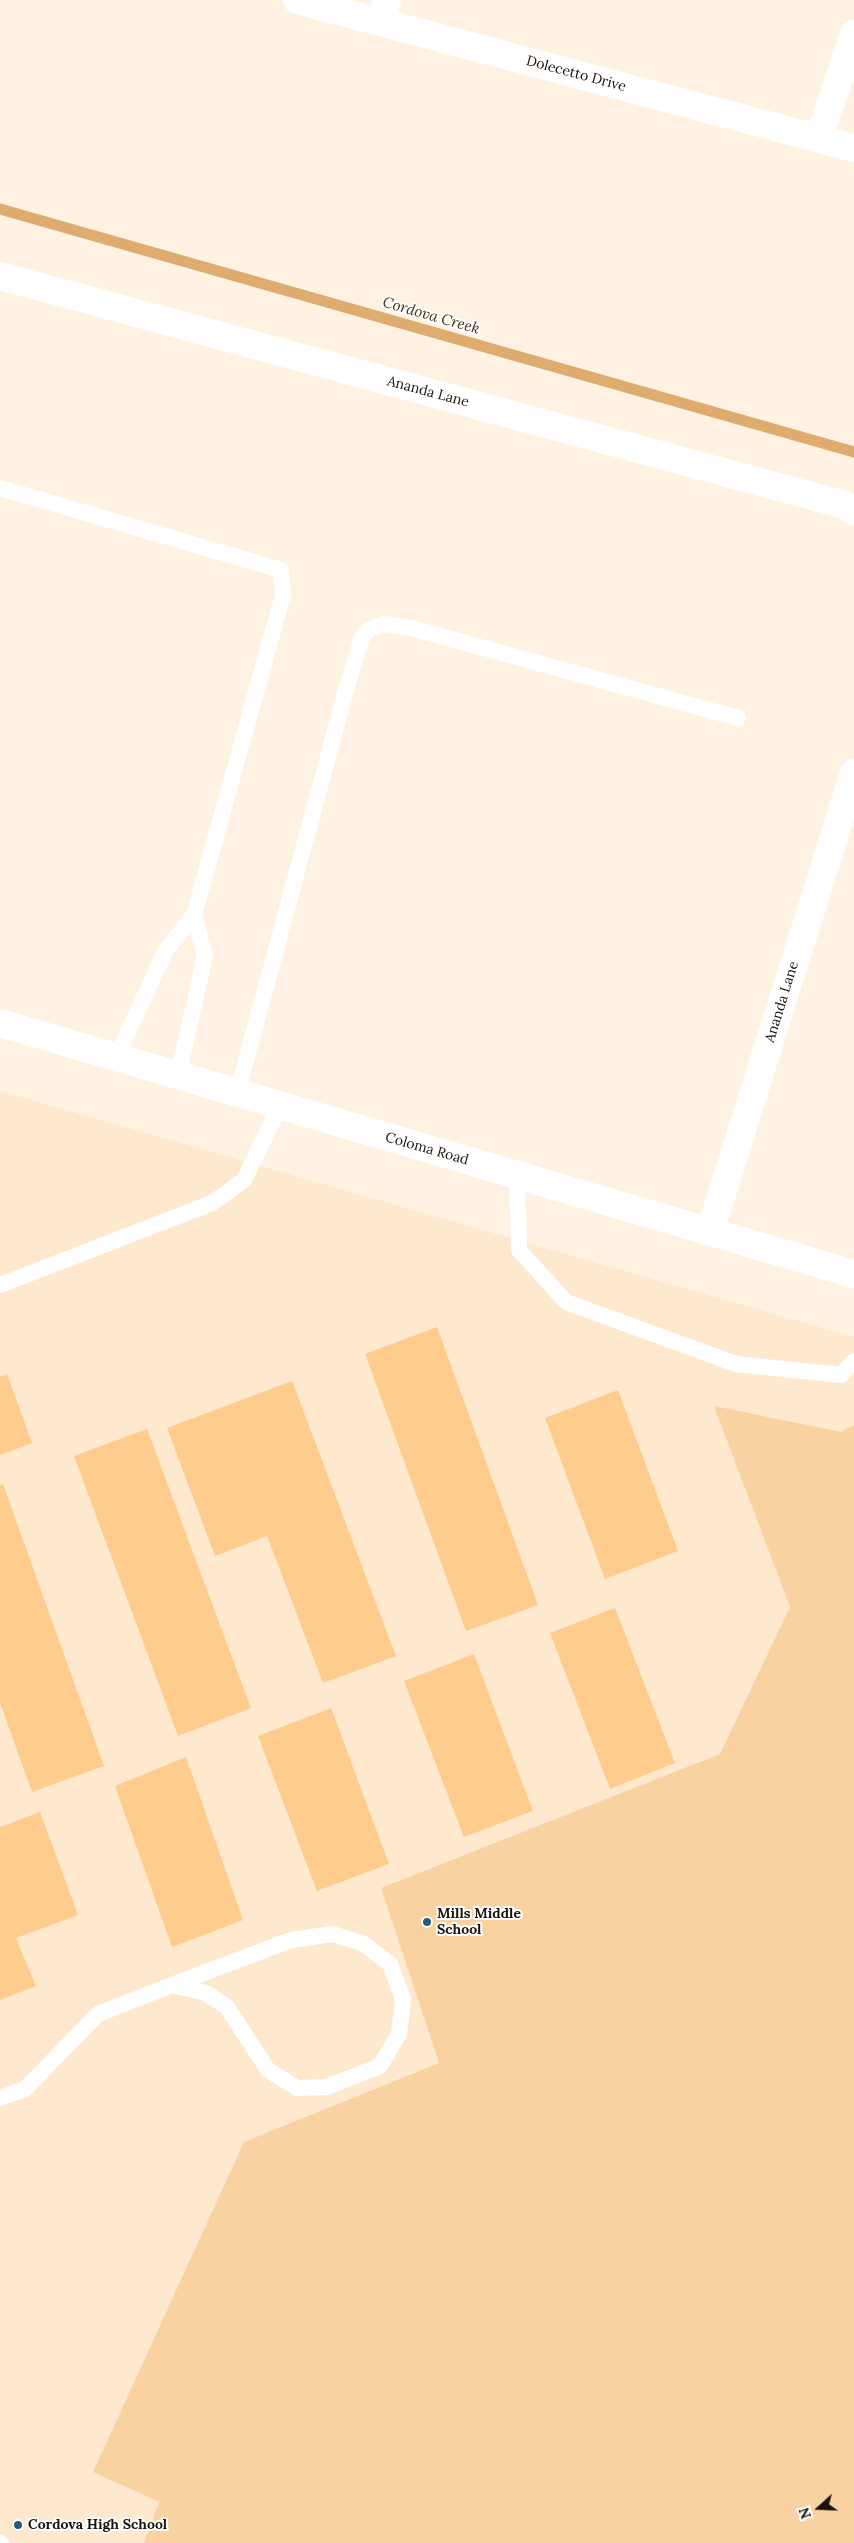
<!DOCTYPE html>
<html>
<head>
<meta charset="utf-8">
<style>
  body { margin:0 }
  #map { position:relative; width:854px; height:2543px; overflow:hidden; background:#fff2e2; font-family:Lora,serif }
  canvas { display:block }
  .north { position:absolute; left:794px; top:2483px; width:50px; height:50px; -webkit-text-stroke:4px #fff; paint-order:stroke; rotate:250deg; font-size:14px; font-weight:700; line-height:20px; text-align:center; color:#1b130a }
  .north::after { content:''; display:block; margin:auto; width:18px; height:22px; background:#1b130a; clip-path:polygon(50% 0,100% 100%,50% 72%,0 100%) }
</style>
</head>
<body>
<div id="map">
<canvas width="854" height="2543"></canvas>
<div class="north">N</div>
</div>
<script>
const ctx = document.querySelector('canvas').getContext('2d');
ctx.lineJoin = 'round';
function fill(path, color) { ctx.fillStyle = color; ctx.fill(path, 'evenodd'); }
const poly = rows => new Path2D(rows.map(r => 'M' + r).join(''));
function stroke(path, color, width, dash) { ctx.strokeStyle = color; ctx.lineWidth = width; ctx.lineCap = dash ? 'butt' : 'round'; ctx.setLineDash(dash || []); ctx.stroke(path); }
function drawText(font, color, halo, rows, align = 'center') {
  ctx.font = font + ' Lora,serif'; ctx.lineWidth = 4; ctx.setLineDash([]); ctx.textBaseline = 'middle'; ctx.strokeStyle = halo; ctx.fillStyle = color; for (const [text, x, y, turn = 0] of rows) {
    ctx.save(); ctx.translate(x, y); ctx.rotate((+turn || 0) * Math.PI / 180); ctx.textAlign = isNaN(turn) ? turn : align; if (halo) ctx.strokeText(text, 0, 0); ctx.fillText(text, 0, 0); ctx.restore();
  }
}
fill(poly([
  [0,1091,854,1337,854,2543,0,2543]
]), '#fee9cf');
fill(poly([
  [714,1406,841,1432,854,1425,854,2543,144,2543,159,2502,93,2472,244,2142,439,2063,381,1888,720,1754,790,1607]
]), '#f9d2a1');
stroke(poly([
  [0,209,854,452]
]), '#ddac6e', 11);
fill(poly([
  [437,1327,538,1605,466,1631,365,1354],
  [7,1374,32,1443,0,1455,0,1377],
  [292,1381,396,1656,323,1683,267,1536,215,1556,167,1428],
  [618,1390,678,1551,605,1579,545,1418],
  [147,1429,251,1708,178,1736,74,1456],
  [3,1484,104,1766,32,1792,0,1703,0,1485],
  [615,1608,675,1763,610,1789,550,1633],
  [474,1654,533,1811,464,1837,404,1681],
  [331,1708,389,1864,317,1891,258,1736],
  [186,1757,243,1920,172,1947,115,1786],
  [40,1812,78,1915,16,1938,36,1986,0,2000,0,1827]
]), '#fecc8c');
stroke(poly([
  [0,488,281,570,283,595,194,915,165,952,116,1058],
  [178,1076,205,956,194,915],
  [237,1094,346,690,362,637,369,629,383,624,411,628,738,718],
  [517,1175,519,1250,566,1302,736,1364,841,1375,854,1361],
  [0,1285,212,1203,244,1180,280,1106],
  [0,2098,25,2089,98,2014,172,1985,291,1940,333,1934,364,1944,390,1964,403,1999,399,2034,380,2066,327,2087,297,2088,268,2070,227,2007,206,1993,172,1985],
  [0,2543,1,2543]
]), '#fff', 16);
stroke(poly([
  [381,22,387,0],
  [819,138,854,34],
  [0,276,845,505,854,511],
  [710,1232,854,773]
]), '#fff', 28);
stroke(poly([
  [297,0,854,148]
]), '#fff', 28);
stroke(poly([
  [0,1023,854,1274]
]), '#fff', 28);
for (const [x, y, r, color] of [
  [427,1922,5,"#2c5b7a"],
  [18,2525,5,"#2c5b7a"]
]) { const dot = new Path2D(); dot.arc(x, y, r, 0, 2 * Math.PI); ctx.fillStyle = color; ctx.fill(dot); stroke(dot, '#fff', 2); }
drawText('14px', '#1b130a', '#fff', [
  ["Dolecetto Drive",576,74,15],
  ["Ananda Lane",428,392,15],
  ["Ananda Lane",782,1002,-73],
  ["Coloma Road",427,1149,16]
]);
drawText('bold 14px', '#1b130a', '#fff', [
  ["Mills Middle",437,1914],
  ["School",437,1930],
  ["Cordova High School",28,2525]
], 'left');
drawText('italic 15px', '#453115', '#fff', [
  ["Cordova Creek",431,316,16]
]);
</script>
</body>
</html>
